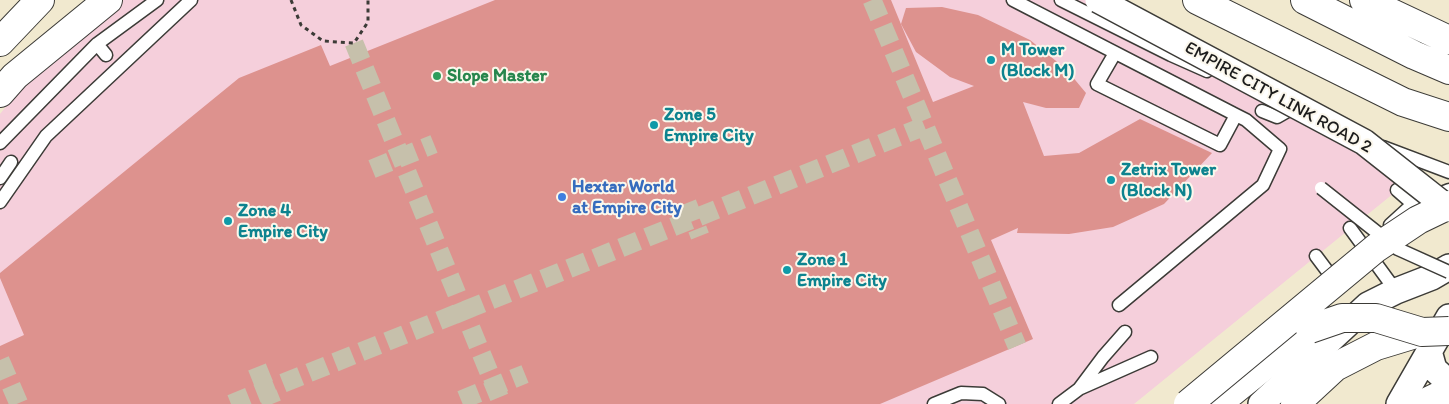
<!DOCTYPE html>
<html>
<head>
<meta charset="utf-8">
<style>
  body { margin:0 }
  canvas { display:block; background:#f1e9cf }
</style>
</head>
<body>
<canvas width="1449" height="404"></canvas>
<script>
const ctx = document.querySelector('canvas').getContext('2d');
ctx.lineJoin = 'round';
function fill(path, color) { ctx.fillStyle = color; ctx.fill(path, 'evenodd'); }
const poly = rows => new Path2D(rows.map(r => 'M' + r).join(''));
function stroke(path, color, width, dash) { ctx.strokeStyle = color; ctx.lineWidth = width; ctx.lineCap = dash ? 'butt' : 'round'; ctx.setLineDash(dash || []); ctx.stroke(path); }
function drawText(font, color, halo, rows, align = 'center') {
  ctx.font = font + ' Itim,sans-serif'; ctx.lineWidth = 4; ctx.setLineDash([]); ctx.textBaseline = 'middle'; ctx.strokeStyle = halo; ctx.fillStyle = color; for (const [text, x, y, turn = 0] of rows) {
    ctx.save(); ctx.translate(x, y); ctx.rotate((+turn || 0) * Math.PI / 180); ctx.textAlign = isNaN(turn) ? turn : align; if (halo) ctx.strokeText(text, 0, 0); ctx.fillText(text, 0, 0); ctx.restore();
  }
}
fill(poly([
  [123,0,1121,0,1362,127,1399,189,1134,404,0,404,0,114,29,78]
]), '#f5cfdb');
fill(poly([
  [495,0,891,0,933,102,974,86,950,77,916,52,901,24,906,8,942,7,978,15,1030,40,1066,69,1086,93,1079,108,1046,108,1023,102,1044,156,1079,153,1140,119,1212,153,1164,204,1113,227,1069,234,1017,233,1018,228,991,240,1033,339,880,404,0,404,0,346,24,335,0,278,0,273,239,78,321,45,330,66]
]), '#dd928e');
stroke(poly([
  [872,0,1017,346],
  [354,43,502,404],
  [372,169,434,144],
  [687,203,700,236],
  [0,360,19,404],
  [257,367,272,404],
  [461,400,525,374],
  [231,404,925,126]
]), '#c6c0ab', 19, [19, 9]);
const service = poly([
  [1013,0,1236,115,1246,120,1280,149,1263,185,1119,305],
  [1061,0,1171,55,1207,71],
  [97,44,106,55],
  [1115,53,1097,84,1220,145,1236,115],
  [1262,111,1277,117,1291,109],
  [0,143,97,44,157,0],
  [1383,147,1449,172],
  [0,178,11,162],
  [1397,190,1413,204],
  [0,202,46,136,191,0],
  [1390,225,1413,204,1449,190],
  [1350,228,1396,291],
  [1316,256,1331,276,1339,269],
  [1081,388,1151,357],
  [934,404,961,393,983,394,999,404],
  [1059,404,1079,389,1103,357,1125,332]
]);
const minor = poly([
  [1429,351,1434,369,1445,379,1449,379],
  [1261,404,1368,305,1396,291,1432,277,1449,267],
  [1399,404,1449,317]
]);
const tertiary = poly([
  [1422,404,1449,391]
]);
const motorway = poly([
  [1197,0,1403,102,1449,117],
  [1305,0,1414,55,1449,70],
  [1364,0,1449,40],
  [0,42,40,0],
  [0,93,15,76,108,0],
  [1217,404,1310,329],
  [1295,404,1335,367,1376,346,1422,332]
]);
stroke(service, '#3c3b37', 15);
stroke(minor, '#3c3b37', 28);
stroke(tertiary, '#3c3b37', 30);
stroke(motorway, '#3c3b37', 30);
stroke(poly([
  [291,0,301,25,323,41,354,43,368,22,368,0]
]), '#3c3b37', 3, [4, 4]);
stroke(service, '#fff', 12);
stroke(minor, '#fff', 25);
stroke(tertiary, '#fff', 28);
stroke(motorway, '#fff', 28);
const serviceBridge = poly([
  [1321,188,1398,249,1449,272]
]);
const minorBridge = poly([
  [1098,0,1364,142,1449,209]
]);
const motorwayBridge = poly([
  [1310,329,1342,318,1376,318,1422,332,1449,331],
  [1188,404,1376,248,1418,220,1449,205]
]);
stroke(serviceBridge, '#3c3b37', 15, []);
stroke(minorBridge, '#3c3b37', 28, []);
stroke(motorwayBridge, '#3c3b37', 30, []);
stroke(serviceBridge, '#fff', 12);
stroke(minorBridge, '#fff', 25);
stroke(motorwayBridge, '#fff', 28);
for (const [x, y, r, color] of [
  [991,60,5,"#0f9aa8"],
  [437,76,5,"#2e9e5b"],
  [654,125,5,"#0f9aa8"],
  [1111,180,5,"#0f9aa8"],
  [562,197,5,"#3f7fe0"],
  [228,221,5,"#0f9aa8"],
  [787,270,5,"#0f9aa8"]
]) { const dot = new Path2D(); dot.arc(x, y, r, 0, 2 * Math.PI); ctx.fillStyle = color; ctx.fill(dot); stroke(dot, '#fbf7ec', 2); }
drawText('bold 18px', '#0d838f', '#fbf7ec', [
  ["M Tower",1001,50],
  ["(Block M)",1001,71],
  ["Zone 5",664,115],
  ["Empire City",664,136],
  ["Zetrix Tower",1121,170],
  ["(Block N)",1121,191],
  ["Zone 4",238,211],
  ["Empire City",238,232],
  ["Zone 1",797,260],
  ["Empire City",797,281]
], 'left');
drawText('bold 18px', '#27864d', '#fbf7ec', [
  ["Slope Master",447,76]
], 'left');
drawText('18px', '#1c1c1c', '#fbf7ec', [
  ["EMPIRE CITY LINK ROAD 2",1278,98,29]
]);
drawText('bold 18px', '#366cbe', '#fbf7ec', [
  ["Hextar World",572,187],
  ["at Empire City",572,208]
], 'left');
</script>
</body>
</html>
